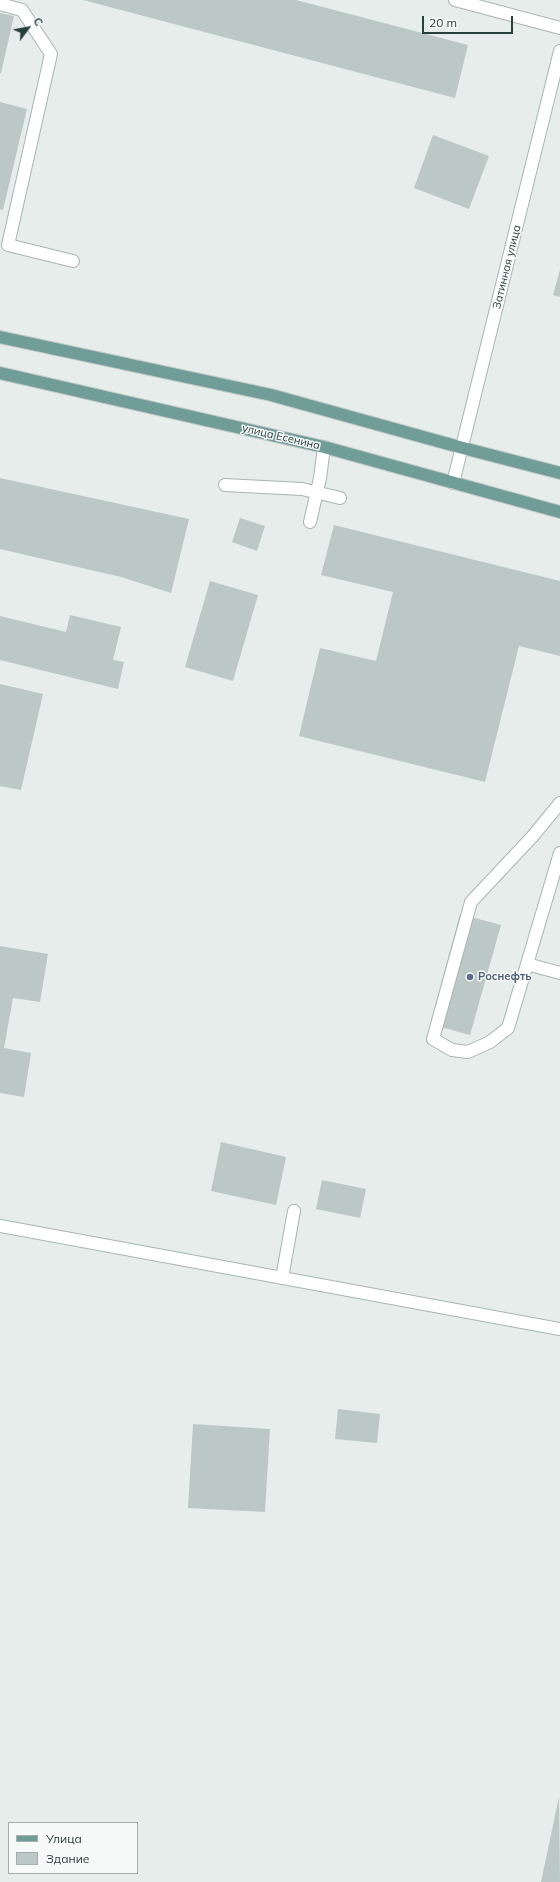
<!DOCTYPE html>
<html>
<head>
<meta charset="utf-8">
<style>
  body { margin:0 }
  #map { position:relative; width:560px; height:1882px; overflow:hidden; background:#e6edeb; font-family:Mulish,sans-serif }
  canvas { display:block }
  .legend { position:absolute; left:8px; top:1822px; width:130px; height:52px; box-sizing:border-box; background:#f7faf9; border:1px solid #a4afad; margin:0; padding:5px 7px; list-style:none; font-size:12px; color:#273e3b }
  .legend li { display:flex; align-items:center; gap:8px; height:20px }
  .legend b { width:20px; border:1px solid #a4afad }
  .north { position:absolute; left:8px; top:8px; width:40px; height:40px; -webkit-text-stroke:3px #f7faf9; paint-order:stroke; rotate:58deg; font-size:11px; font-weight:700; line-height:16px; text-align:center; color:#273e3b }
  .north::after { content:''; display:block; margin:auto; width:14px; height:18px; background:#273e3b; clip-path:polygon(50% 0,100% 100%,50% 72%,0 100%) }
  .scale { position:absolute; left:422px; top:16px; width:91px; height:18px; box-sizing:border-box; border:2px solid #273e3b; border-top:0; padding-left:5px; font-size:12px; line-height:14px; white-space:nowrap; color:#273e3b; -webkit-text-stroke:3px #f7faf9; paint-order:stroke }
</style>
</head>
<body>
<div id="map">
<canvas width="560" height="1882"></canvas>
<ul class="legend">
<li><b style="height:5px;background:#709d98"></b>Улица</li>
<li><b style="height:11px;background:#bcc8c5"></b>Здание</li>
</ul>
<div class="north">С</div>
<div class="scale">20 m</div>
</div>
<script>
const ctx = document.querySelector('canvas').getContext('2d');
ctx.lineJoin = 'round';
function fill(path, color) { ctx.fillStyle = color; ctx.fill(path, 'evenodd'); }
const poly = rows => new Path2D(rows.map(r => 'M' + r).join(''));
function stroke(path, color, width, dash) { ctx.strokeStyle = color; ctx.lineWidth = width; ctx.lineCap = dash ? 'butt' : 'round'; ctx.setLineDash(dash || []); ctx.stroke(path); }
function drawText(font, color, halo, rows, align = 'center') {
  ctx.font = font + ' Mulish,sans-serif'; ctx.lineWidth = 3; ctx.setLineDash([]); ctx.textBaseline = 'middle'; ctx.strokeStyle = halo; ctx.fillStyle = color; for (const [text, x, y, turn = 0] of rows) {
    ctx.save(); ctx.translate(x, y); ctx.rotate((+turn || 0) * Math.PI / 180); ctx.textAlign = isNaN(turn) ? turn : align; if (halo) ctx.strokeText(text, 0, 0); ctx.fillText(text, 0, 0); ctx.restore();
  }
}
fill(poly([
  [83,0,296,0,468,45,455,98],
  [0,13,14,16,1,73,0,73],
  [0,102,27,109,3,210,0,209],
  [433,135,489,156,469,209,414,188],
  [560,270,560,297,553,295],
  [0,478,189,519,171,593,121,577,0,549],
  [240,518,265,526,257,551,232,542],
  [334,525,560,581,560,656,519,646,485,782,299,736,320,648,376,661,393,592,321,575],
  [210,581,258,595,233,681,185,667],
  [70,615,121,627,113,660,124,662,118,689,0,660,0,616,66,632],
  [0,684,43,694,21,790,0,786],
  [460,914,501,925,470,1035,430,1024],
  [0,946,48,954,40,1002,13,998,4,1048,31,1053,24,1097,0,1093],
  [221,1142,286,1157,276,1205,211,1191],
  [322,1180,366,1189,360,1218,316,1209],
  [338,1409,380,1414,377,1443,335,1439],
  [193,1424,270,1429,265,1512,188,1508],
  [559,1797,560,1882,541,1882]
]), '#bcc8c5');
const lane = poly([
  [455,0,560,28],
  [0,4,22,10,51,54,8,245,73,261],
  [225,485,302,489,340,498],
  [310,522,320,478,324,447],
  [560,803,532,837,471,902,433,1039,452,1050,468,1052,490,1042,508,1028,560,853],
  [527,964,560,973],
  [0,1226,560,1329],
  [282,1278,294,1211]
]);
const street = poly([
  [453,483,560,51]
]);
const primary = poly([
  [0,337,271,395,463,448,560,473],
  [0,373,324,447,560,512]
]);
stroke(lane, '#a9b5b3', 14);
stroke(street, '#a9b5b3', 14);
stroke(primary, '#c3c9c8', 14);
stroke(lane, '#fff', 12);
stroke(street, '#fff', 12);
stroke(primary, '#709d98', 12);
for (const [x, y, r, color] of [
  [470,977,4,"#5c6f8a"]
]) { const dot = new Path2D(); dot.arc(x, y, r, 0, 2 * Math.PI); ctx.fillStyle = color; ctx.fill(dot); stroke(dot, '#f7faf9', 1.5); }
drawText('11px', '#273e3b', '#f7faf9', [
  ["Затинная улица",507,267,-76],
  ["улица Есенина",281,437,13]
]);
drawText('bold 11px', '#4e5e75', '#f7faf9', [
  ["Роснефть",478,977]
], 'left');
</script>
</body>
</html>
